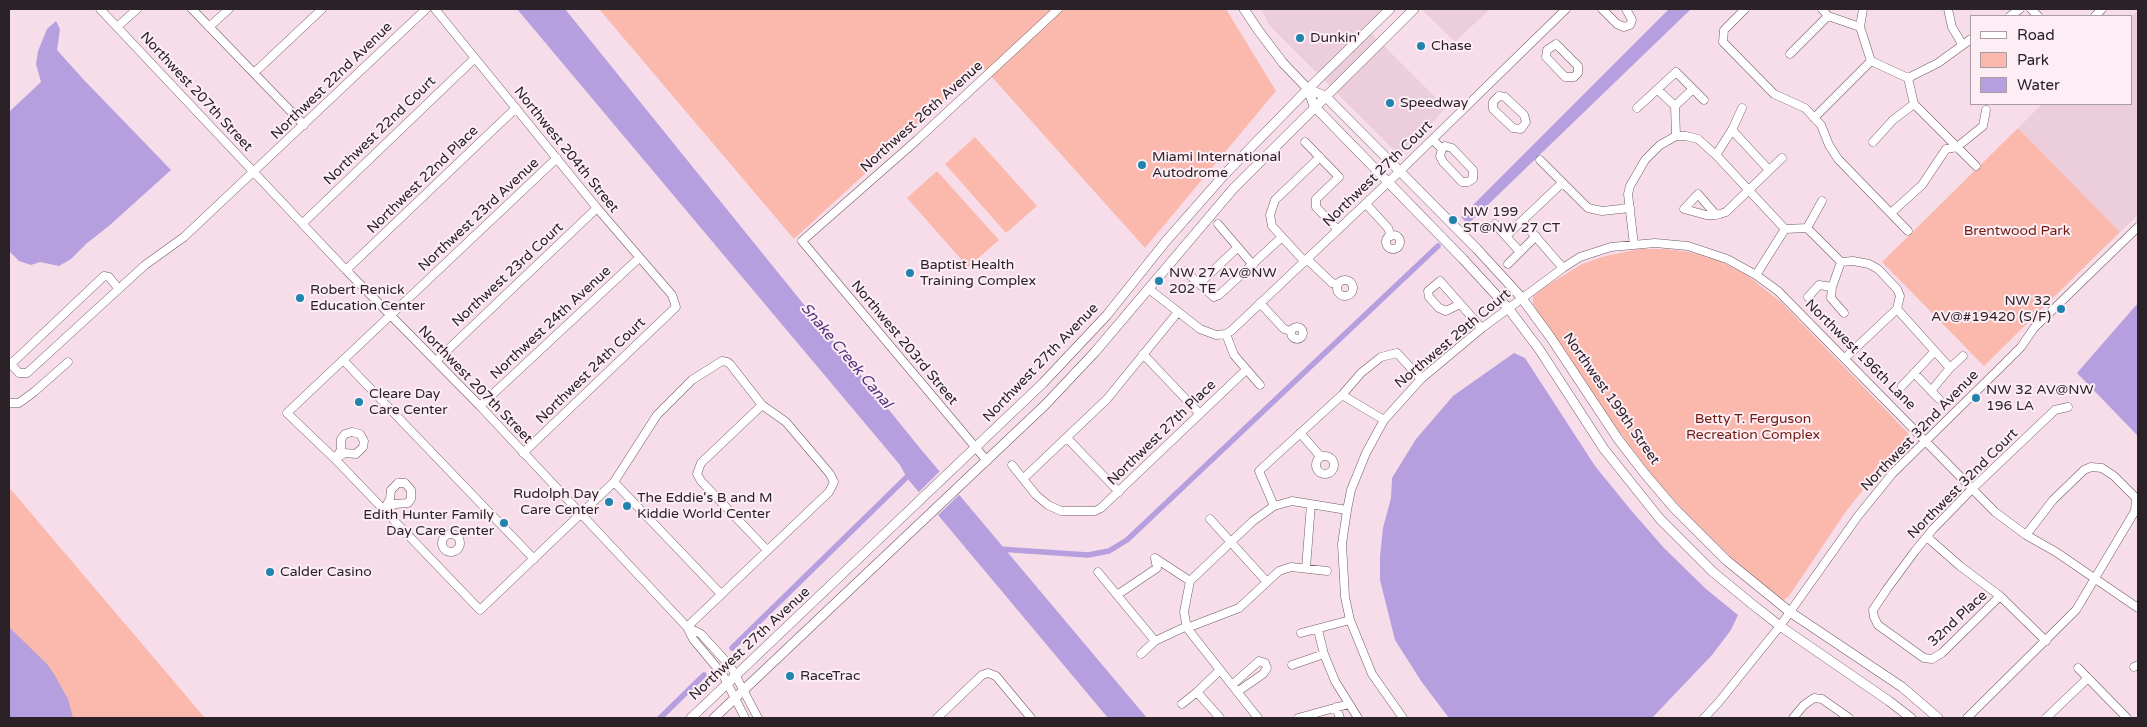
<!DOCTYPE html>
<html>
<head>
<meta charset="utf-8">
<style>
  body { margin:0 }
  #map { position:relative; width:2147px; height:727px; overflow:hidden; background:#f7ddea; font-family:"Varela Round",sans-serif }
  canvas { display:block }
  .frame { position:absolute; inset:0; border:10px solid #2b2227; pointer-events:none }
  .legend { position:absolute; left:1970px; top:15px; width:162px; height:90px; box-sizing:border-box; background:#fdeef6; border:1px solid #a99ca3; margin:0; padding:6px 9px; list-style:none; font-size:15px; color:#2b2227 }
  .legend li { display:flex; align-items:center; gap:10px; height:25px }
  .legend b { width:25px; border:1px solid #a99ca3 }
</style>
</head>
<body>
<div id="map">
<canvas width="2147" height="727"></canvas>
<div class="frame"></div>
<ul class="legend">
<li><b style="height:6px;background:#fff"></b>Road</li>
<li><b style="height:14px;background:#fab9ac"></b>Park</li>
<li><b style="height:14px;background:#b59fde"></b>Water</li>
</ul>
</div>
<script>
const ctx = document.querySelector('canvas').getContext('2d');
ctx.lineJoin = 'round';
function fill(path, color) { ctx.fillStyle = color; ctx.fill(path, 'evenodd'); }
const poly = rows => new Path2D(rows.map(r => 'M' + r).join(''));
function stroke(path, color, width, dash) { ctx.strokeStyle = color; ctx.lineWidth = width; ctx.lineCap = dash ? 'butt' : 'round'; ctx.setLineDash(dash || []); ctx.stroke(path); }
function drawText(font, color, halo, rows, align = 'center') {
  ctx.font = font + ' "Varela Round",sans-serif'; ctx.lineWidth = 4; ctx.setLineDash([]); ctx.textBaseline = 'middle'; ctx.strokeStyle = halo; ctx.fillStyle = color; for (const [text, x, y, turn = 0] of rows) {
    ctx.save(); ctx.translate(x, y); ctx.rotate((+turn || 0) * Math.PI / 180); ctx.textAlign = isNaN(turn) ? turn : align; if (halo) ctx.strokeText(text, 0, 0); ctx.fillText(text, 0, 0); ctx.restore();
  }
}
fill(poly([
  [1261,9,1383,9,1365,27,1446,108,1400,156,1269,25],
  [1421,9,1490,9,1455,42],
  [2138,10,2138,215,2120,232,2018,128,2042,104,2131,104,2131,17]
]), '#eccddc');
fill(poly([
  [599,9,1226,9,1276,91,1145,248,982,66,794,239],
  [2018,128,2120,232,1984,366,1882,262],
  [975,137,1037,206,1006,233,945,164],
  [937,171,999,240,968,267,907,198],
  [1640,249,1664,249,1690,252,1720,261,1748,276,1782,303,1908,433,1908,442,1875,475,1847,510,1789,596,1784,600,1780,599,1742,568,1687,514,1656,480,1608,417,1533,304,1533,296,1546,286,1582,264,1605,256],
  [9,488,13,492,205,718,9,718]
]), '#fab9ac');
fill(poly([
  [517,9,565,9,919,447,1147,718,1108,718,907,478,900,465],
  [1669,9,1691,9,1468,224,1461,217],
  [56,21,60,29,57,50,84,80,171,170,110,225,86,244,71,259,59,266,40,262,31,265,19,261,9,251,9,112,41,82,36,64,38,51,47,29],
  [2138,303,2138,436,2077,373],
  [1514,353,1525,358,1595,466,1630,509,1664,548,1706,589,1738,615,1731,630,1712,655,1652,718,1449,718,1421,681,1395,640,1380,580,1380,557,1383,528,1391,498,1392,478,1416,439,1453,396],
  [9,627,47,664,54,674,68,699,73,718,9,718]
]), '#b59fde');
fill(poly([
  [941,470,961,493,936,517,917,494]
]), '#f7ddea');
stroke(poly([
  [999,549,1088,555,1109,551,1127,540,1438,246],
  [732,648,911,473],
  [660,718,704,675]
]), '#b59fde', 5.5);
const minor = poly([
  [100,9,346,270,480,406,687,627,693,639,723,675,745,718],
  [192,9,304,125],
  [435,9,597,208,672,295,676,307,523,453],
  [1602,9,1617,24,1624,27,1630,25,1632,20,1626,9],
  [1745,9,1724,30,1723,42,1774,94,1805,108,1821,125,1829,145,1838,159,1908,231],
  [1822,9,1828,16,1860,27,1871,61,1908,78,1914,104,1976,166],
  [1948,9,1952,27,1962,44],
  [2031,9,2038,16],
  [2010,16,2020,9],
  [2095,16,2102,9],
  [117,27,137,9],
  [209,27,229,9],
  [1860,27,1863,9],
  [1556,44,1578,66,1578,73,1574,77,1565,77,1546,57,1547,50,1556,44],
  [1790,54,1828,16],
  [254,73,322,9],
  [1908,78,1938,63,1971,39],
  [1658,90,1675,106,1676,136],
  [1499,96,1505,97,1524,115,1526,122,1521,129,1513,128,1493,109,1493,102,1499,96],
  [1675,106,1693,89],
  [1637,108,1676,72,1704,100],
  [1814,118,1871,61],
  [1732,130,1769,170],
  [1433,140,1442,149,1440,156,1443,162,1462,182,1468,182,1473,179,1473,170,1452,148,1445,146,1442,149],
  [1305,142,1339,177,1316,199,1316,207,1338,230],
  [1873,142,1893,120,1914,104],
  [1716,155,1732,130,1742,108],
  [557,158,287,413,335,459,480,610,614,482,657,415,692,380,722,361,727,362,730,364,762,405,786,422,830,474,834,482,829,492,687,627],
  [1540,160,1588,208,1602,211,1630,208],
  [1366,204,1388,228,1391,236],
  [1891,213,1922,185,1946,149,1957,147,1983,126,1986,110],
  [1716,215,1698,194,1684,209,1706,215,1716,215,1720,214,1726,212,1782,158],
  [1522,221,1563,268],
  [303,223,475,58],
  [1218,224,1253,265],
  [1495,224,1520,252],
  [1807,228,1822,201],
  '1386 242a7 7 0 1 1 14 0a7 7 0 1 1-14 0Z',
  [1506,236,1562,183],
  [1634,245,1628,194,1630,186,1645,160,1660,145,1676,136,1686,136,1698,139,1716,155,1785,229,1807,228,1841,262,1853,261,1869,264,1878,269,1897,289,1900,296,1897,309,1845,358],
  [1307,259,1332,283,1338,284],
  [1305,262,1272,226,1270,215,1275,200,1320,157],
  [1841,262,1832,287,1831,298,1844,313],
  [1508,264,1536,236],
  [346,270,516,108],
  [1185,271,1214,297,1219,295,1282,237],
  [1756,275,1785,229],
  '1337 288a8 8 0 1 1 16 0a8 8 0 1 1-16 0Z',
  [1200,283,1237,248],
  [1149,289,1200,329,1216,335,1226,334,1231,331,1400,171,1566,9],
  [1808,297,1819,285,1832,287],
  [1260,303,1284,329,1291,331],
  [1460,304,1446,311,1439,308,1429,297,1428,291,1440,281,1477,323,1482,328],
  [1897,309,1950,368,1931,391],
  '1291 333a6 6 0 1 1 12 0a6 6 0 1 1-12 0Z',
  [1226,334,1234,355,1260,385],
  [1143,354,1200,414],
  [344,361,534,559],
  [436,361,597,208],
  [9,362,19,373,27,373,145,265,184,237,426,9],
  [11,364,104,276,109,277,118,288],
  [1950,368,1963,356],
  [1914,373,1939,399],
  [1902,386,1934,352],
  [1342,395,1384,420],
  [9,403,19,403,34,392,68,362],
  [762,405,701,463,697,474,701,481,767,550],
  [480,406,639,258],
  [352,432,360,434,364,441,363,447,356,454,345,453,335,459,341,450,341,439,345,434,352,432],
  [1300,433,1321,457],
  [1067,438,1119,492],
  '1316 465a9 9 0 1 1 18 0a9 9 0 1 1-18 0Z',
  [987,461,802,241,917,140,1058,9],
  [1012,465,1036,495,1048,505,1061,511,1095,511,1101,508,1246,370],
  [1024,478,1107,399,1178,312],
  [614,482,721,594],
  [398,483,405,483,411,490,411,499,408,503,395,504,384,510,390,499,391,490,398,483],
  [1274,506,1259,471,1342,395,1361,373,1381,357,1397,353,1421,379],
  [1210,519,1267,582],
  '442 543a9 9 0 1 1 18 0a9 9 0 1 1-18 0Z',
  [1927,537,1960,566,2000,596,2046,641],
  [1306,568,1311,504],
  [1098,572,1155,641],
  [1117,595,1157,568,1155,558,1190,581],
  [2000,596,1942,653,1932,659,1924,658,1878,625,1874,617,1873,610,1887,589,1915,551,1933,529,1972,489,2055,410,2068,407],
  [687,627,701,634,731,667,758,718],
  [1318,630,1324,654,1335,681,1358,718],
  [1301,633,1350,620],
  [1141,654,1155,641,1185,627,1187,628,1239,608,1279,571,1291,567,1327,571],
  [1292,665,1324,654],
  [2134,667,2138,665],
  [2078,668,2127,718],
  [1219,671,1197,692,1220,718],
  [1232,685,1259,661,1265,663,1267,668,1263,674,1237,692],
  [1182,704,1197,692],
  [1336,707,1340,718],
  [937,718,982,675,988,673,996,676,1031,718],
  [1258,718,1187,628,1184,612,1190,581,1253,521,1274,506,1292,501,1347,510],
  [1298,718,1349,704],
  [1403,718,1372,674,1350,620,1345,597,1342,544,1347,510,1351,490,1366,453,1384,420,1421,379,1482,328,1563,268,1580,257,1611,247,1655,243,1688,246,1727,259,1756,275,1778,291,1995,512,2026,535,2056,552,2138,608],
  [1704,718,1718,703,1780,626,1858,516,1892,474,2003,365,2021,347,2034,328,2138,227],
  [1793,718,1804,705,1814,698,1822,699,1849,718],
  [1967,718,2076,610,2135,511,2136,498,2114,476,2102,468,2091,467,2084,470,2053,500,2026,535],
  [2046,718,2088,678]
]);
const major = poly([
  [1244,9,1258,30,1283,63,1308,89,1314,106,1463,259,1508,308,1539,349,1604,449,1660,519,1713,572,1752,604,1780,626,1889,701,1911,718],
  [1308,89,1325,96,1477,249,1521,297,1551,338,1618,439,1645,474,1674,508,1726,560,1790,612,1902,687,1938,718],
  [691,718,1043,383,1107,315,1166,241,1225,174,1308,89,1390,9],
  [714,718,1045,405,1095,352,1233,189,1414,9]
]);
stroke(minor, '#705b66', 9);
stroke(major, '#705b66', 10);
stroke(minor, '#fff', 8);
stroke(major, '#fff', 9);
for (const [x, y, r, color] of [
  [1300,38,5,"#1f84ae"],
  [1421,46,5,"#1f84ae"],
  [1390,103,5,"#1f84ae"],
  [1142,165,5,"#1f84ae"],
  [1453,220,5,"#1f84ae"],
  [910,273,5,"#1f84ae"],
  [1159,281,5,"#1f84ae"],
  [300,298,5,"#1f84ae"],
  [2061,309,5,"#1f84ae"],
  [1976,398,5,"#1f84ae"],
  [359,402,5,"#1f84ae"],
  [609,502,5,"#1f84ae"],
  [627,506,5,"#1f84ae"],
  [504,523,5,"#1f84ae"],
  [270,572,5,"#1f84ae"],
  [790,676,5,"#1f84ae"]
]) { const dot = new Path2D(); dot.arc(x, y, r, 0, 2 * Math.PI); ctx.fillStyle = color; ctx.fill(dot); stroke(dot, '#fdeef6', 2); }
drawText('14px', '#2b2227', '#fdeef6', [
  ["Dunkin'",1310,38],
  ["Chase",1431,46],
  ["Speedway",1400,103],
  ["Miami International",1152,157],
  ["Autodrome",1152,173],
  ["NW 199",1463,212],
  ["ST@NW 27 CT",1463,228],
  ["Baptist Health",920,265],
  ["Training Complex",920,281],
  ["NW 27 AV@NW",1169,273],
  ["202 TE",1169,289],
  ["Robert Renick",310,290],
  ["Education Center",310,306],
  ["NW 32",2051,301,"right"],
  ["AV@#19420 (S/F)",2051,317,"right"],
  ["NW 32 AV@NW",1986,390],
  ["196 LA",1986,406],
  ["Cleare Day",369,394],
  ["Care Center",369,410],
  ["Rudolph Day",599,494,"right"],
  ["Care Center",599,510,"right"],
  ["The Eddie's B and M",637,498],
  ["Kiddie World Center",637,514],
  ["Edith Hunter Family",494,515,"right"],
  ["Day Care Center",494,531,"right"],
  ["Calder Casino",280,572],
  ["RaceTrac",800,676]
], 'left');
drawText('14px', '#2b2227', '#fdeef6', [
  ["Northwest 22nd Avenue",332,81,-44],
  ["Northwest 207th Street",196,92,47],
  ["Northwest 26th Avenue",922,117,-42],
  ["Northwest 22nd Court",380,131,-44],
  ["Northwest 204th Street",566,150,51],
  ["Northwest 27th Court",1378,174,-44],
  ["Northwest 22nd Place",423,180,-44],
  ["Northwest 23rd Avenue",479,215,-43],
  ["Northwest 23rd Court",508,275,-43],
  ["Northwest 24th Avenue",551,323,-43],
  ["Northwest 29th Court",1453,339,-40],
  ["Northwest 203rd Street",904,343,50],
  ["Northwest 196th Lane",1860,355,45],
  ["Northwest 27th Avenue",1041,363,-46],
  ["Northwest 24th Court",591,371,-44],
  ["Northwest 207th Street",475,385,46],
  ["Northwest 199th Street",1611,399,55],
  ["Northwest 32nd Avenue",1920,431,-46],
  ["Northwest 27th Place",1162,433,-44],
  ["Northwest 32nd Court",1963,484,-45],
  ["32nd Place",1958,619,-43],
  ["Northwest 27th Avenue",750,644,-43]
]);
drawText('14px', '#711b0f', '#fdeef6', [
  ["Brentwood Park",2017,231],
  ["Betty T. Ferguson",1753,419],
  ["Recreation Complex",1753,435]
]);
drawText('italic 15px', '#52337d', '#fdeef6', [
  ["Snake Creek Canal",846,356,50]
]);
</script>
</body>
</html>
